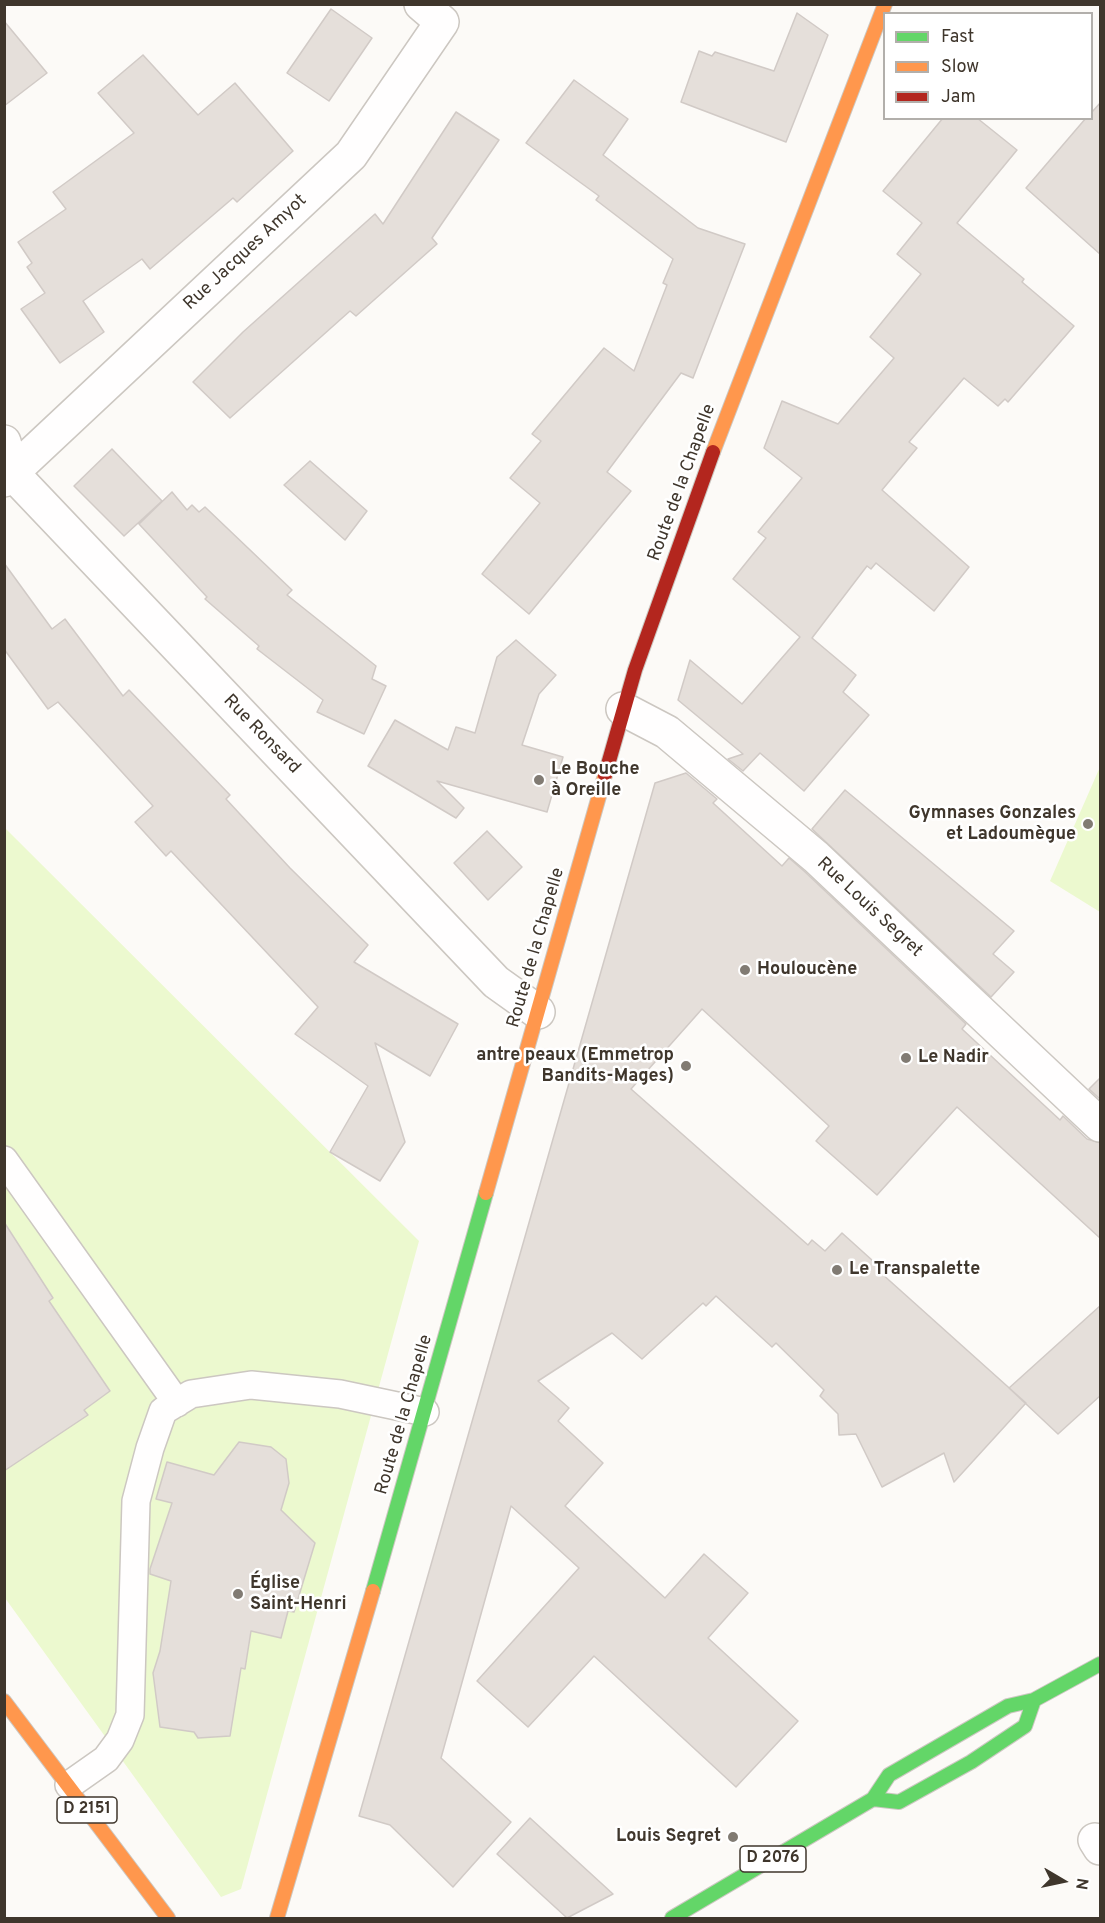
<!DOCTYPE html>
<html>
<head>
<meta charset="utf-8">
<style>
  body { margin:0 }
  #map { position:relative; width:1105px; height:1923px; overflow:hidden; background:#fcfaf7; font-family:Overpass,sans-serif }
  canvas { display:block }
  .frame { position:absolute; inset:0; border:6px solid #3f362c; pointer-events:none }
  .legend { position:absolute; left:883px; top:12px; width:210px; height:108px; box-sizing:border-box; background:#fff; border:2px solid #b2afab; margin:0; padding:8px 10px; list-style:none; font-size:18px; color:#3f362c }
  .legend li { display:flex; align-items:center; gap:12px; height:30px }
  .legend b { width:30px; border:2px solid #b2afab }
  .north { position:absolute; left:1033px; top:1851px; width:60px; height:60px; -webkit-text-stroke:4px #fff; paint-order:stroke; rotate:99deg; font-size:16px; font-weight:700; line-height:24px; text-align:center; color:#3f362c }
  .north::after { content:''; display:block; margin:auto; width:21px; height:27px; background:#3f362c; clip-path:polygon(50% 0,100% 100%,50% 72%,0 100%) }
</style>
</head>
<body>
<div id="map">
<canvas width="1105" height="1923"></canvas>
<div class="frame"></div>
<ul class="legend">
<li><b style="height:8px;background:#63d668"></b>Fast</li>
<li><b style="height:8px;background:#ff974d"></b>Slow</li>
<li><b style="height:8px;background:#b3261e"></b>Jam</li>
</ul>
<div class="north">N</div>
</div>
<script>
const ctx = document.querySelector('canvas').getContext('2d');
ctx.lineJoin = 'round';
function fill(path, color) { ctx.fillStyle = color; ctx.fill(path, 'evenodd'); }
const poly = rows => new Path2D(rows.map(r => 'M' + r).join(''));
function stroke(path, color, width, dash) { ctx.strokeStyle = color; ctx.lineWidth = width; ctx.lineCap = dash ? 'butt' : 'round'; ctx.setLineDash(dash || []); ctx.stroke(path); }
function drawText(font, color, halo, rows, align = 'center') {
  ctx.font = font + ' Overpass,sans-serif'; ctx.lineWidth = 5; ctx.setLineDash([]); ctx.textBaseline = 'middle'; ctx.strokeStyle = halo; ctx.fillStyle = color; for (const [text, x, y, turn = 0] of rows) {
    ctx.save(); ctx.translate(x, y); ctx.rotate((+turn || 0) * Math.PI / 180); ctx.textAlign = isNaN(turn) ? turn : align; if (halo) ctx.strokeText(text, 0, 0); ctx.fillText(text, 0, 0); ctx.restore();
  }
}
fill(poly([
  [1100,767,1100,912,1050,881],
  [4,827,419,1241,241,1889,221,1897,5,1598]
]), '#ecf9cf');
const building = poly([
  [331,9,372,38,329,101,287,73,331,9],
  [797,13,828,35,786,142,681,102,699,51,712,56,715,52,774,71,797,13],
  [4,21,47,73,4,106,4,21],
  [143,55,198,115,235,83,293,151,237,202,233,198,150,269,142,259,83,301,104,332,60,363,21,309,45,293,27,267,32,263,18,242,66,209,53,192,134,133,98,93,143,55],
  [574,80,628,119,603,155,698,228,745,244,693,378,681,373,607,472,631,491,529,614,482,574,540,503,510,478,541,441,532,434,604,348,634,371,667,285,663,283,673,259,596,200,599,196,526,143,574,80],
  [1101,102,1101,255,1026,188,1086,118,1092,118,1092,112,1101,102],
  [456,112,499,140,432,238,437,244,356,316,350,311,230,418,193,382,243,332,375,214,383,224,456,112],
  [943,118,977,118,1017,150,957,223,1024,279,1022,282,1074,326,1008,402,1005,399,998,406,964,378,909,442,917,448,882,490,969,567,934,611,876,563,871,569,867,566,812,638,856,675,843,692,869,715,804,791,760,753,743,771,728,759,743,754,678,700,690,660,742,704,800,637,733,579,766,538,758,532,802,478,764,448,782,401,838,424,894,358,870,337,921,274,897,254,922,223,883,191,943,118],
  [112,449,162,501,124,536,74,486,112,449],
  [310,461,367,511,345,540,284,485,310,461],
  [172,492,187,510,192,505,199,512,205,507,292,590,287,595,376,666,372,679,386,686,364,734,317,712,323,700,257,649,259,646,205,599,207,597,139,524,172,492],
  [4,563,52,629,65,619,123,696,129,690,230,795,226,799,290,868,368,945,354,962,458,1024,430,1076,375,1043,405,1142,380,1181,330,1152,368,1086,295,1034,318,1007,171,851,166,856,135,822,153,806,58,702,48,709,4,649,4,563],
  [516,640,556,675,539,694,522,745,563,757,547,812,437,781,464,808,456,818,368,766,395,720,448,750,456,727,475,733,497,657,516,640],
  [686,773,717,799,713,803,782,866,789,858,804,871,966,1024,962,1029,1060,1120,1063,1116,1087,1139,1101,1143,1101,1239,957,1107,877,1195,816,1141,829,1126,702,1009,631,1089,808,1245,812,1240,825,1251,842,1233,883,1270,881,1273,1026,1403,954,1482,944,1453,882,1487,856,1434,839,1435,838,1414,820,1396,824,1390,776,1343,772,1347,716,1296,706,1306,703,1303,642,1359,612,1333,538,1381,569,1408,558,1421,603,1463,565,1506,665,1598,704,1554,748,1593,708,1638,798,1721,736,1787,594,1656,528,1727,477,1681,579,1568,511,1506,441,1758,511,1822,453,1887,390,1825,359,1816,655,783,686,773],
  [845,790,1014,931,993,954,1014,972,991,997,812,829,845,790],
  [487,831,522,867,488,900,454,863,487,831],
  [1101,1077,1101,1100,1089,1089,1101,1077],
  [4,1222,53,1298,49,1301,110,1391,84,1410,88,1415,4,1471,4,1222],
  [1101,1305,1101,1395,1058,1434,1009,1388,1101,1305],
  [239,1442,271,1447,286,1459,289,1483,281,1510,315,1543,294,1612,288,1611,281,1638,251,1631,245,1669,241,1668,230,1736,198,1738,194,1732,160,1727,153,1673,160,1651,171,1581,150,1574,150,1569,172,1503,156,1499,167,1462,214,1475,239,1442],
  [530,1818,613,1894,567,1918,497,1854,530,1818]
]);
fill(building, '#e5dfda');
stroke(building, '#d1cac6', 1.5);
const lane = poly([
  [4,1160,177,1403],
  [69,1785,106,1759,120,1740,130,1715,136,1501,150,1448,163,1411,191,1394,251,1385,340,1394,425,1412]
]);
const street = poly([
  [4,442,13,474,496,982,538,1012],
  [4,480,351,155,442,22,421,4],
  [623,709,667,732,816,857,1100,1125],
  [1095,1840,1100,1848]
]);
const fast = poly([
  [373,1591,486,1193],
  [873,1799,899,1802,971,1762,1025,1726,1034,1700],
  [672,1918,873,1799,889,1775,1008,1706,1034,1700,1100,1664]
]);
const slow = poly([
  [713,452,885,4],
  [486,1193,605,775],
  [4,1701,168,1918],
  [277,1918,373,1591]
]);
const jam = poly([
  [605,775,635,670,713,452]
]);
stroke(lane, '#ccc7c1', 30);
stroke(street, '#ccc7c1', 36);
stroke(fast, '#ccc7c1', 16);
stroke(slow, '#ccc7c1', 16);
stroke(jam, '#ccc7c1', 16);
stroke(lane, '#fffefe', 27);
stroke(street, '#fffefe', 33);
stroke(fast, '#63d668', 14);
stroke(slow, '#ff974d', 14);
stroke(jam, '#b3261e', 14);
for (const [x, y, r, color] of [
  [539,780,6,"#817b73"],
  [1088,824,6,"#817b73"],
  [745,970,6,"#817b73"],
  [906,1058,6,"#817b73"],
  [686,1066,6,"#817b73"],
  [837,1270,6,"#817b73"],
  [238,1594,6,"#817b73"],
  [733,1837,6,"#817b73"]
]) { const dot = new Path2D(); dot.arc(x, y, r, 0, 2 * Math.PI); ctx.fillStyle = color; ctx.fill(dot); stroke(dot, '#fff', 2); }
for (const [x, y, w] of [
  [87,1810,60],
  [773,1859,66]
]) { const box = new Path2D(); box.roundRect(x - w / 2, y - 13, w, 26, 4.5); ctx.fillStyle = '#fff'; ctx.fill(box); stroke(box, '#3f362c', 1.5); }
drawText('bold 16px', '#3f362c', null, [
  ["D 2151",87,1810],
  ["D 2076",773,1859]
]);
drawText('18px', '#3f362c', '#fff', [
  ["Rue Jacques Amyot",246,253,-43],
  ["Route de la Chapelle",683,483,-70],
  ["Rue Ronsard",261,735,46],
  ["Rue Louis Segret",869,908,43],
  ["Route de la Chapelle",537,948,-74],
  ["Route de la Chapelle",405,1415,-74]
]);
drawText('bold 18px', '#3f362c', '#fff', [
  ["Le Bouche",551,770],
  ["à Oreille",551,791],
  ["Gymnases Gonzales",1076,814,"right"],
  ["et Ladoumègue",1076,835,"right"],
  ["Houloucène",757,970],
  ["antre peaux (Emmetrop",674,1056,"right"],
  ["Bandits-Mages)",674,1077,"right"],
  ["Le Nadir",918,1058],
  ["Le Transpalette",849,1270],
  ["Église",250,1584],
  ["Saint-Henri",250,1605],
  ["Louis Segret",721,1837,"right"]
], 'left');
</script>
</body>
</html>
